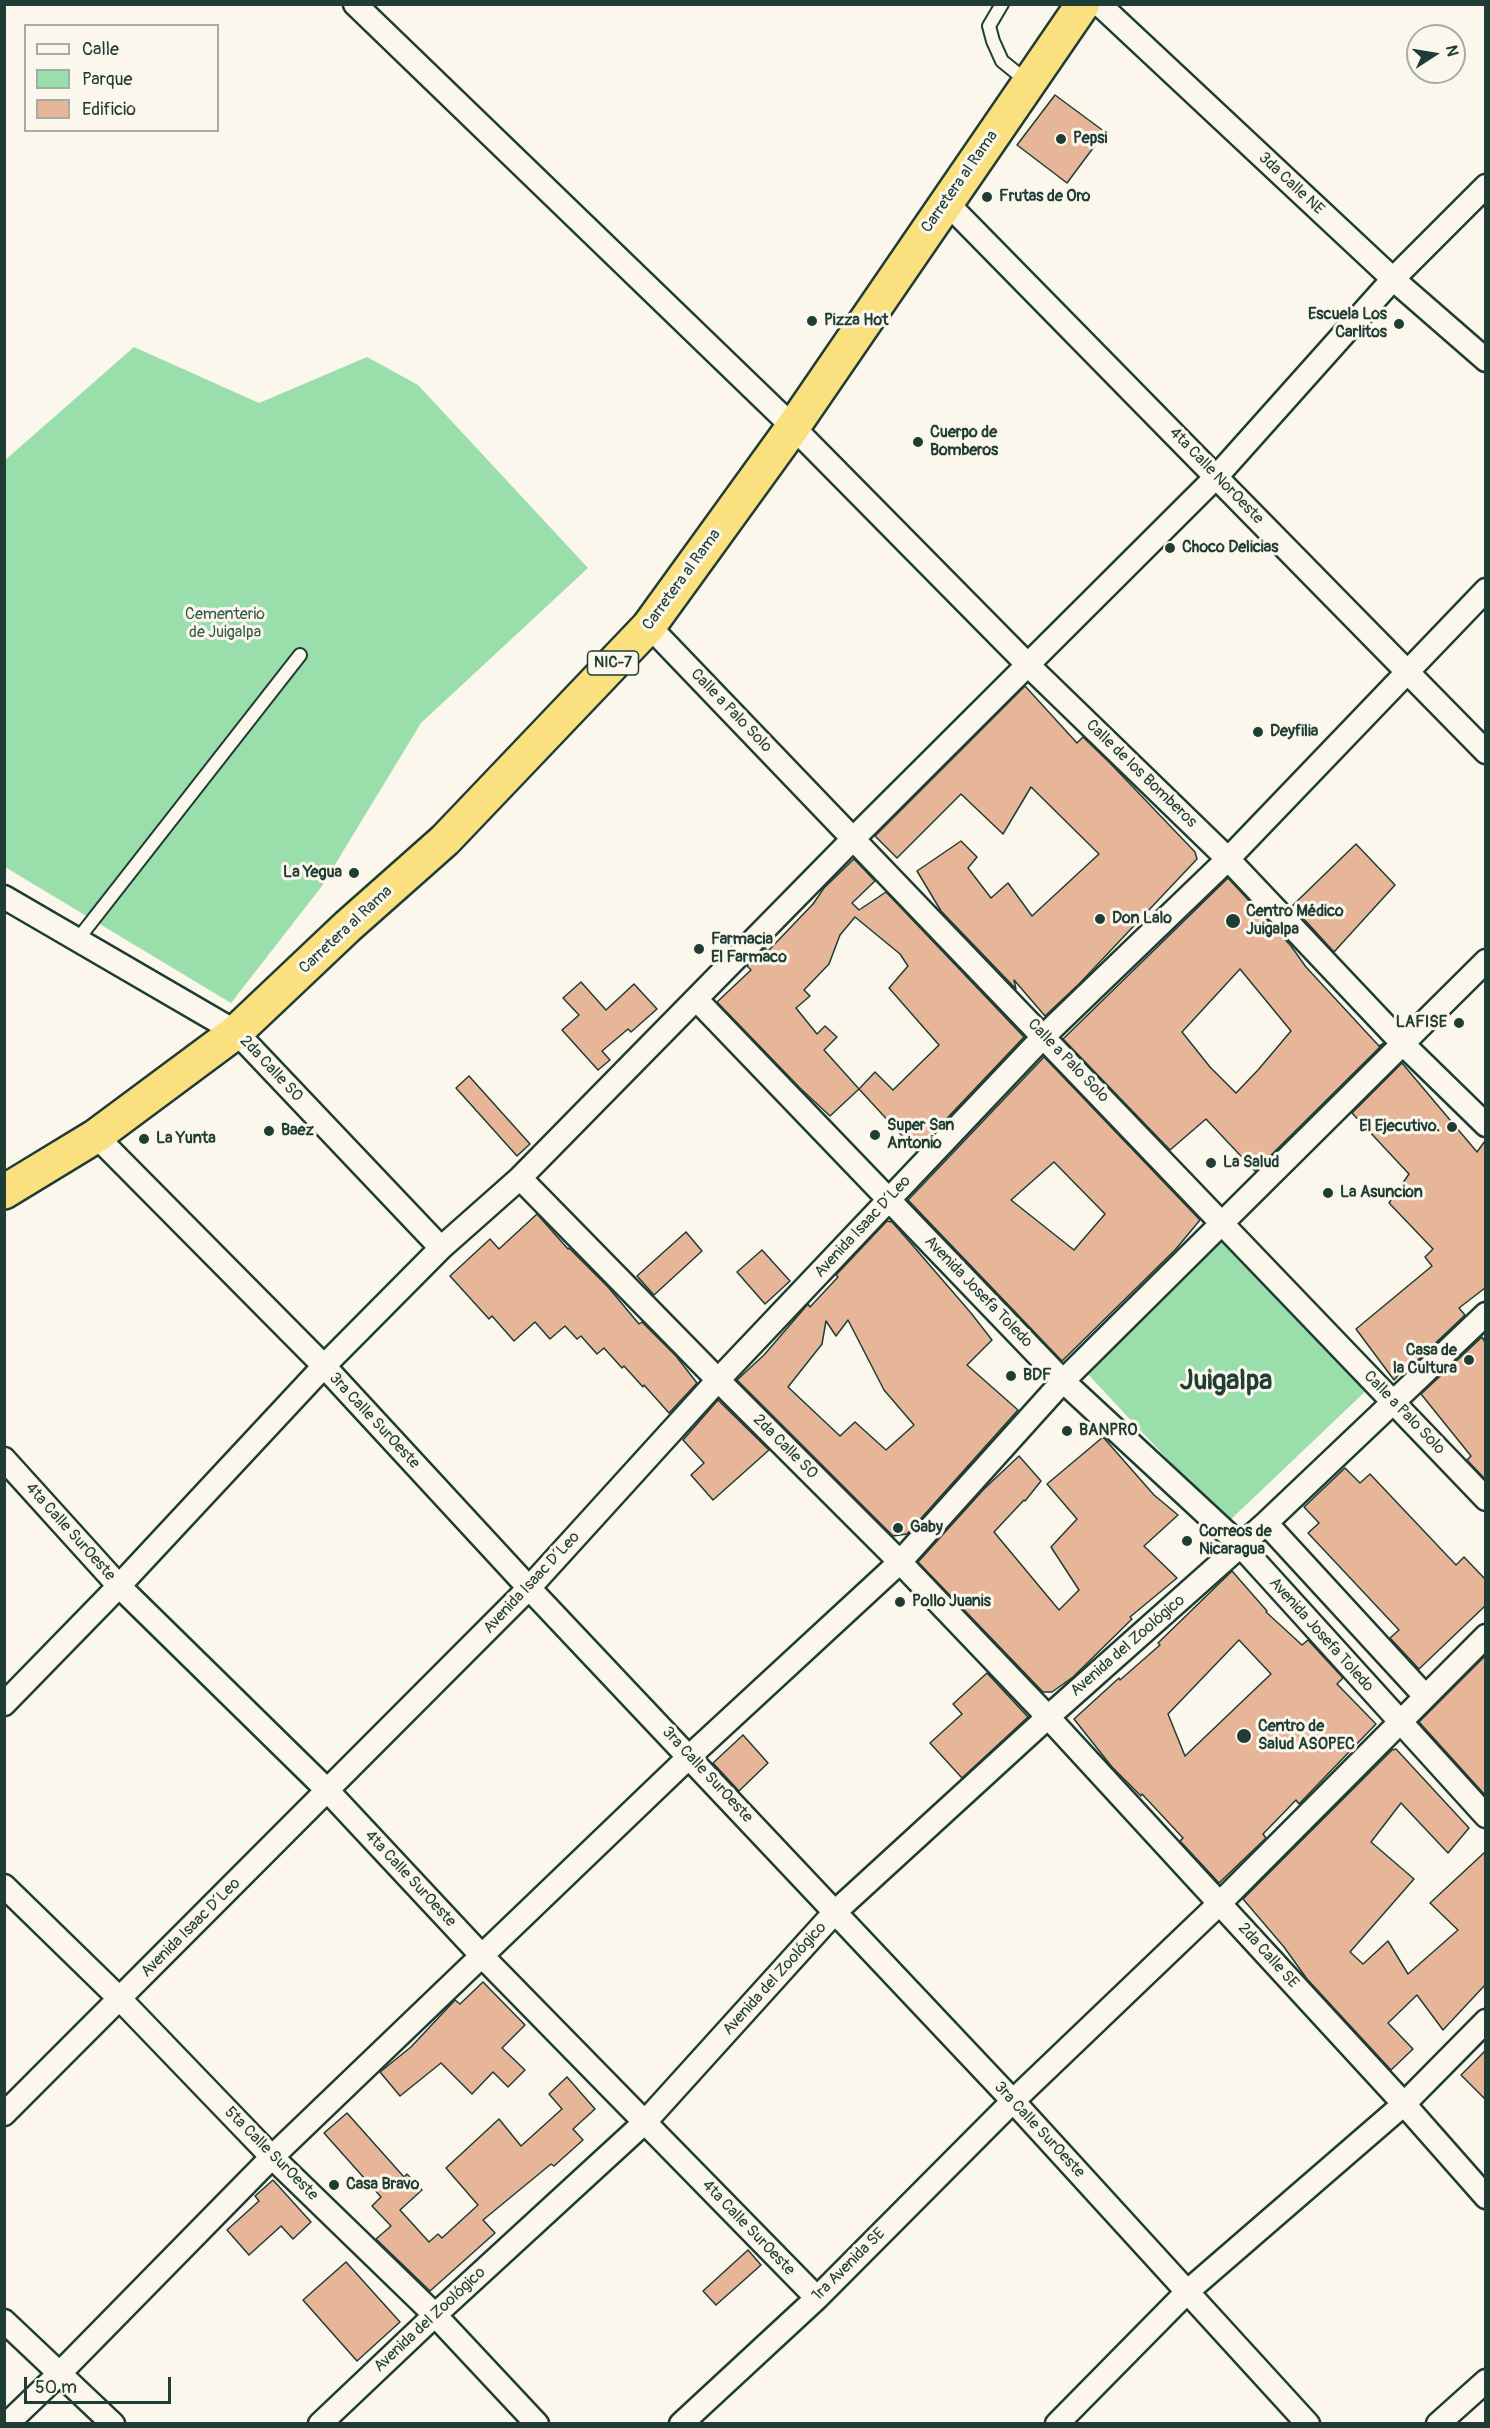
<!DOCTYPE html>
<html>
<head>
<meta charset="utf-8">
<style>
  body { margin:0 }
  #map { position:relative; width:1490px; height:2428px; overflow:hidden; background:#fbf7ec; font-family:Pangolin,sans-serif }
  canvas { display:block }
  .frame { position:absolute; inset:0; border:6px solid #1f3d34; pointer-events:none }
  .legend { position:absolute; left:24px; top:24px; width:195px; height:108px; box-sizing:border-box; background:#fbf7ec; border:2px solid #a3ada2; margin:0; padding:8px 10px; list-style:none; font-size:18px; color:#1f3d34 }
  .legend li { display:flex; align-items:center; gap:12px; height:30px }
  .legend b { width:30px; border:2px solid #a3ada2 }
  .north { position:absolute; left:1406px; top:24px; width:60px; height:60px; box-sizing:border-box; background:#fbf7ec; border:2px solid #a3ada2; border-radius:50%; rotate:78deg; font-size:16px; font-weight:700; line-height:24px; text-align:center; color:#1f3d34 }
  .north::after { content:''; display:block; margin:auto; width:21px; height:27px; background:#1f3d34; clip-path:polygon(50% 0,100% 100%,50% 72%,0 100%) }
  .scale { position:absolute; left:24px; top:2377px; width:147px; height:27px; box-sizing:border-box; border:3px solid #1f3d34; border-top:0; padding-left:8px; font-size:18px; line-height:21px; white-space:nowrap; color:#1f3d34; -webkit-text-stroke:4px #fbf7ec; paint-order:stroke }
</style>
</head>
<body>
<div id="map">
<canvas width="1490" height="2428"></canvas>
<div class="frame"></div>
<ul class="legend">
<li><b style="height:8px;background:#fbf7ec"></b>Calle</li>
<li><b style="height:16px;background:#9adfab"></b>Parque</li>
<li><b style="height:16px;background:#e7b598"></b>Edificio</li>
</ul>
<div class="north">N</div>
<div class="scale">50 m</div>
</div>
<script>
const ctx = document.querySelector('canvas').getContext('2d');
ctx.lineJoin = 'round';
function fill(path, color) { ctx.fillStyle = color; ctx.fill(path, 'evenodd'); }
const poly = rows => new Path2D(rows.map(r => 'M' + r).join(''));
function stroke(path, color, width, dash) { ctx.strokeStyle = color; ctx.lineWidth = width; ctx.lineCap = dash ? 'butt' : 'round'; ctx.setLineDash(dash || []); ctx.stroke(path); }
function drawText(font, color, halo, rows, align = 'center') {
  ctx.font = font + ' Pangolin,sans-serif'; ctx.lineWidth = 6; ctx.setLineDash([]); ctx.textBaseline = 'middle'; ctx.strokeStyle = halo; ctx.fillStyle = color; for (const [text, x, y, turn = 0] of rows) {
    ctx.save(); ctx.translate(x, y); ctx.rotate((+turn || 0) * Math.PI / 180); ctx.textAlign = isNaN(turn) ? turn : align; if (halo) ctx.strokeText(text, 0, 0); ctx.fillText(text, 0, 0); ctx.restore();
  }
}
fill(poly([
  [134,347,259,403,367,357,418,385,588,568,421,723,322,886,231,1003,5,867,4,461],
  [1227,1235,1370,1387,1227,1523,1084,1370]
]), '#9adfab');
const building = poly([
  [1055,95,1105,132,1067,183,1017,145,1055,95],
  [1025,686,1077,743,1083,737,1110,763,1195,852,1197,859,1080,983,1045,1016,1014,980,1016,989,941,911,917,871,961,841,977,857,968,868,991,898,1008,883,1032,916,1099,854,1031,787,1003,834,961,794,897,858,875,836,1025,686],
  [1356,844,1395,885,1334,952,1292,906,1356,844],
  [854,859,875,881,852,903,859,910,886,892,1024,1037,916,1151,859,1089,830,1116,800,1088,717,1002,751,970,747,966,765,948,768,951,813,904,824,888,854,859],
  [855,917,900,954,908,966,889,988,939,1045,893,1090,875,1072,859,1089,824,1050,837,1037,825,1026,817,1034,796,1008,810,996,804,990,829,964,840,935,855,917],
  [1228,878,1291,946,1306,967,1379,1046,1384,1043,1255,1171,1206,1119,1170,1150,1063,1039,1228,878],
  [1240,969,1291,1031,1258,1070,1236,1093,1210,1067,1182,1032,1240,969],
  [581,982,606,1010,634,984,657,1009,631,1032,628,1029,602,1051,610,1060,598,1070,562,1030,579,1015,563,998,581,982],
  [1044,1057,1200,1220,1175,1250,1062,1361,908,1200,1044,1057],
  [1054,1162,1105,1214,1074,1250,1011,1200,1054,1162],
  [1402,1063,1477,1152,1485,1141,1485,1288,1459,1308,1465,1315,1404,1373,1402,1371,1394,1380,1356,1329,1432,1266,1425,1257,1433,1249,1389,1203,1409,1174,1352,1113,1402,1063],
  [469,1076,530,1144,517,1156,456,1088,469,1076],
  [537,1214,568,1249,569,1248,608,1287,639,1324,642,1322,676,1356,697,1383,669,1413,644,1385,643,1387,624,1366,622,1368,604,1348,597,1354,581,1336,577,1339,565,1326,550,1339,535,1322,514,1341,492,1316,489,1319,450,1276,490,1239,499,1249,537,1214],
  [887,1221,892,1222,908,1240,971,1313,992,1340,967,1365,1018,1410,907,1534,893,1536,737,1380,764,1355,808,1304,810,1307,838,1277,836,1275,887,1221],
  [848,1320,884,1390,914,1425,886,1450,855,1422,840,1436,788,1387,822,1344,826,1321,836,1336,848,1320],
  [686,1232,702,1251,654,1295,637,1276,686,1232],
  [762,1250,790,1281,765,1304,737,1272,762,1250],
  [1482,1337,1485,1342,1485,1479,1467,1460,1471,1456,1421,1394,1482,1337],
  [718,1400,769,1450,713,1500,691,1475,704,1463,683,1440,718,1400],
  [1103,1437,1154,1495,1178,1515,1144,1546,1177,1578,1130,1617,1132,1619,1073,1677,1052,1692,1043,1692,918,1562,984,1489,1019,1456,1041,1481,1025,1501,1024,1500,994,1532,1059,1610,1079,1590,1051,1547,1077,1519,1047,1484,1103,1437],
  [1345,1468,1360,1483,1370,1474,1456,1565,1464,1557,1485,1579,1485,1606,1419,1669,1390,1638,1399,1630,1308,1533,1319,1523,1304,1507,1345,1468],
  [1232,1571,1267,1611,1266,1612,1302,1645,1308,1640,1343,1678,1337,1684,1376,1724,1299,1804,1296,1800,1263,1834,1266,1838,1219,1883,1180,1841,1183,1838,1142,1794,1141,1796,1112,1767,1074,1719,1119,1678,1120,1680,1160,1645,1158,1643,1232,1571],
  [1239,1640,1271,1674,1185,1756,1168,1714,1239,1640],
  [1485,1656,1485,1795,1419,1722,1485,1656],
  [987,1673,1028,1717,962,1778,930,1743,962,1714,953,1704,987,1673],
  [743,1735,768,1763,739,1791,713,1763,743,1735],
  [1396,1749,1469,1828,1448,1853,1401,1803,1371,1842,1414,1879,1350,1952,1363,1964,1388,1941,1408,1974,1458,1930,1430,1903,1485,1852,1485,1985,1443,2030,1417,1995,1388,2023,1413,2049,1391,2070,1307,1979,1284,1947,1243,1899,1392,1750,1396,1749],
  [483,1982,525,2025,502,2048,525,2070,508,2087,493,2072,472,2094,441,2063,400,2096,380,2072,411,2047,455,2000,460,2004,483,1982],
  [1485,2051,1485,2099,1461,2075,1485,2051],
  [567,2077,595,2109,573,2129,583,2140,554,2166,551,2164,483,2220,495,2233,430,2291,376,2239,391,2226,372,2206,381,2197,324,2133,347,2113,404,2177,407,2174,422,2190,400,2210,429,2242,438,2234,442,2238,478,2205,446,2168,499,2119,521,2146,562,2109,549,2094,567,2077],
  [273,2180,311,2222,293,2239,281,2226,249,2255,227,2230,259,2201,255,2196,273,2180],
  [748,2250,761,2265,716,2305,703,2291,748,2250],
  [346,2262,400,2322,357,2361,303,2300,346,2262]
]);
fill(building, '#e7b598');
stroke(building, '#1f3d34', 1.5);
const lane = poly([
  [1002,4,989,26,993,41,1002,61,1028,82],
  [78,939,300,655]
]);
const street = poly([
  [355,4,793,427,1027,664,1228,859,1402,1043,1486,1125],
  [1099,4,1393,279,1486,360],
  [946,202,1486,752],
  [649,626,1486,1499],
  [4,897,236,1032,441,1248],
  [697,1000,1063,1381,1241,1546,1486,1816],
  [96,1136,324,1366,529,1588,1013,2101,1308,2424],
  [520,1178,718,1380,900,1562,1048,1717,1404,2104,1486,2197],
  [4,1459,119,1586,327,1790,483,1957,817,2298],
  [1266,1523,1486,1314],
  [4,1704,119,1586,324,1366,441,1248,520,1178,853,839,1217,476,1393,279,1486,186],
  [4,1886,120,1999,272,2157,435,2315,537,2424],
  [4,2114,529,1588,718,1380,1044,1036,1228,859,1486,590],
  [4,2321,113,2424],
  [7,2424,59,2374,272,2157,690,1756,900,1562,1063,1381,1486,961],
  [320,2424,435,2315,645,2122,835,1912,1048,1717,1266,1523,1425,1696],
  [681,2424,817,2298,1013,2101,1220,1903,1486,1636],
  [1057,2424,1188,2291,1404,2104,1486,2021],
  [1438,2424,1486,2381]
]);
const highway = poly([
  [4,1192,96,1136,236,1032,348,926,445,840,649,626,793,427,1083,4]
]);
stroke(lane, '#1f3d34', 16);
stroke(street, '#1f3d34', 27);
stroke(highway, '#1f3d34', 38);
stroke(lane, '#fbf7ec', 12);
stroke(street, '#fbf7ec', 22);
stroke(highway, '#fbe080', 33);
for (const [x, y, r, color] of [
  [1061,139,6,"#1f3d34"],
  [987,197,6,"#1f3d34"],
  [812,321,6,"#1f3d34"],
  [1399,324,6,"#1f3d34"],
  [918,442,6,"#1f3d34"],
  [1170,548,6,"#1f3d34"],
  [1258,732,6,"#1f3d34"],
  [354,873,6,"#1f3d34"],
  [1100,919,6,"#1f3d34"],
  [1233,921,8,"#1f3d34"],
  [699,949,6,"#1f3d34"],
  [1459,1023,6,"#1f3d34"],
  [1452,1127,6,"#1f3d34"],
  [269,1131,6,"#1f3d34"],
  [875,1135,6,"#1f3d34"],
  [144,1139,6,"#1f3d34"],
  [1211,1163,6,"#1f3d34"],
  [1328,1193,6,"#1f3d34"],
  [1469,1360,6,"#1f3d34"],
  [1011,1376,6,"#1f3d34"],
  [1067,1431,6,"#1f3d34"],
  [898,1528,6,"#1f3d34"],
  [1187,1541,6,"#1f3d34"],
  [900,1602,6,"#1f3d34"],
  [1244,1736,8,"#1f3d34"],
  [334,2185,6,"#1f3d34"]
]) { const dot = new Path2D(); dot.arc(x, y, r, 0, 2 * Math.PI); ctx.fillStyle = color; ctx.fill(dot); stroke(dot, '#fbf7ec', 2); }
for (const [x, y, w] of [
  [613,663,51]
]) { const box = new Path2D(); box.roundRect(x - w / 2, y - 12, w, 24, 4.5); ctx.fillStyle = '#fbf7ec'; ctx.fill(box); stroke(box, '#1f3d34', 1.5); }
drawText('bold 15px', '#1f3d34', null, [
  ["NIC-7",613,663]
]);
drawText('bold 16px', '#1f3d34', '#fbf7ec', [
  ["Pepsi",1073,139],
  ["Frutas de Oro",999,197],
  ["Escuela Los",1387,315,"right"],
  ["Carlitos",1387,333,"right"],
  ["Pizza Hot",824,321],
  ["Cuerpo de",930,433],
  ["Bomberos",930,451],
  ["Choco Delicias",1182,548],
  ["Deyfilia",1270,732],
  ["La Yegua",342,873,"right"],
  ["Centro Médico",1246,912],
  ["Juigalpa",1246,930],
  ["Don Lalo",1112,919],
  ["Farmacia",711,940],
  ["El Farmaco",711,958],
  ["LAFISE",1447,1023,"right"],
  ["Super San",887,1126],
  ["Antonio",887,1144],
  ["El Ejecutivo.",1440,1127,"right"],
  ["Baez",281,1131],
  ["La Yunta",156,1139],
  ["La Salud",1223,1163],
  ["La Asuncion",1340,1193],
  ["Casa de",1457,1351,"right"],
  ["la Cultura",1457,1369,"right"],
  ["BDF",1023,1376],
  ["BANPRO",1079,1431],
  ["Gaby",910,1528],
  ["Correos de",1199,1532],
  ["Nicaragua",1199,1550],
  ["Pollo Juanis",912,1602],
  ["Centro de",1258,1727],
  ["Salud ASOPEC",1258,1745],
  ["Casa Bravo",346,2185]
], 'left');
drawText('16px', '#1f3d34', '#fbf7ec', [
  ["Carretera al Rama",960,182,-55],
  ["3da Calle NE",1291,184,43],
  ["4ta Calle NorOeste",1216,476,46],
  ["Carretera al Rama",682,580,-54],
  ["Calle a Palo Solo",731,711,46],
  ["Calle de los Bomberos",1141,774,44],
  ["Carretera al Rama",346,930,-43],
  ["Calle a Palo Solo",1068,1061,46],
  ["2da Calle SO",271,1069,47],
  ["Avenida Isaac D´Leo",863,1227,-47],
  ["Avenida Josefa Toledo",978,1292,46],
  ["Calle a Palo Solo",1404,1413,46],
  ["3ra Calle SurOeste",374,1421,47],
  ["2da Calle SO",785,1447,45],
  ["4ta Calle SurOeste",70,1532,48],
  ["Avenida Isaac D´Leo",532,1583,-47],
  ["Avenida Josefa Toledo",1321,1635,48],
  ["Avenida del Zoológico",1128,1646,-41],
  ["3ra Calle SurOeste",707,1775,47],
  ["4ta Calle SurOeste",410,1879,47],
  ["Avenida Isaac D´Leo",191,1928,-45],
  ["2da Calle SE",1268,1956,48],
  ["Avenida del Zoológico",775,1979,-48],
  ["3ra Calle SurOeste",1039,2130,47],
  ["5ta Calle SurOeste",271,2154,45],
  ["4ta Calle SurOeste",748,2228,46],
  ["1ra Avenida SE",849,2265,-45],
  ["Avenida del Zoológico",430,2320,-43]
]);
drawText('16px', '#385d4c', '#fbf7ec', [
  ["Cementerio",225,615],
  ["de Juigalpa",225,633]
]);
drawText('bold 28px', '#1f3d34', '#fbf7ec', [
  ["Juigalpa",1226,1382]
]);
</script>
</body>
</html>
